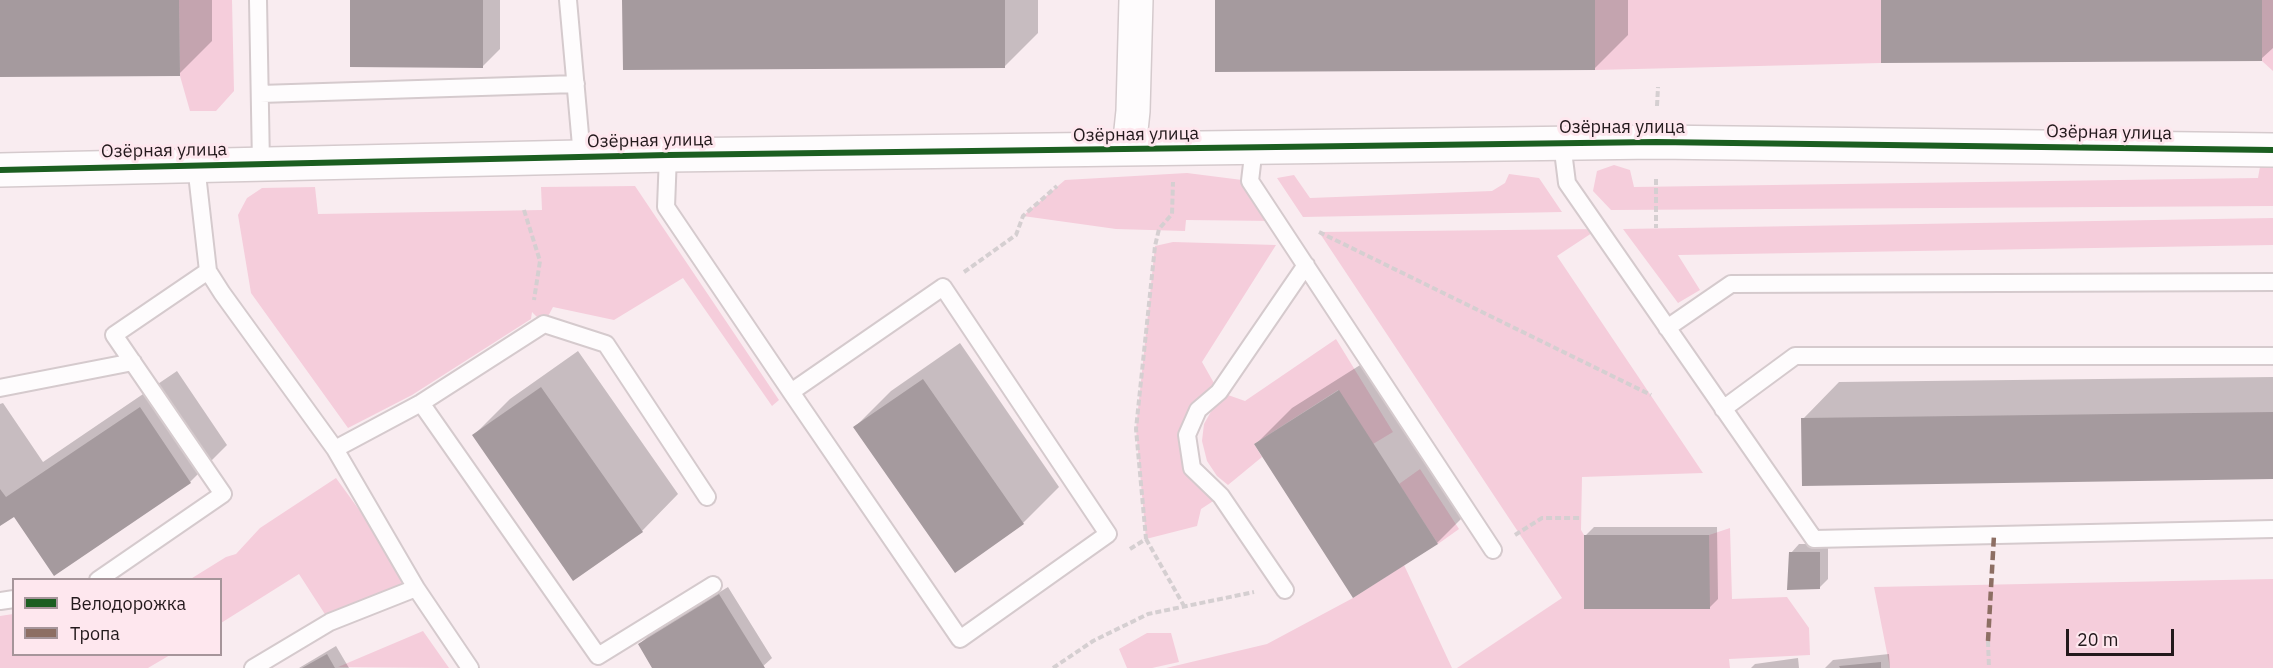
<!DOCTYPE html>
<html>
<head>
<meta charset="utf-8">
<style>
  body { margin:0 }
  #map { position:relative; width:2273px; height:668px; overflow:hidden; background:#f9ecf0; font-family:"IBM Plex Sans",sans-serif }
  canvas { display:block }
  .legend { position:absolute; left:12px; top:578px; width:210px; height:78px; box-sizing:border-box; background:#fee7ee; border:2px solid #a6959a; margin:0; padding:8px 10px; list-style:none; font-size:18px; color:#23191c }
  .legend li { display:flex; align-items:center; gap:12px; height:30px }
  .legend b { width:30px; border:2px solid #a6959a }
  .scale { position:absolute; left:2066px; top:629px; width:108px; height:27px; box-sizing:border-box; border:3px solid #23191c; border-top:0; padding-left:8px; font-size:18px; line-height:21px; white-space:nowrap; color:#23191c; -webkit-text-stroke:4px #fee7ee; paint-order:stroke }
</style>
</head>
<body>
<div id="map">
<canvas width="2273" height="668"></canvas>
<ul class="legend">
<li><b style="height:8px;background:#1b5e20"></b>Велодорожка</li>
<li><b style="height:8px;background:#8d6e63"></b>Тропа</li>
</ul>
<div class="scale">20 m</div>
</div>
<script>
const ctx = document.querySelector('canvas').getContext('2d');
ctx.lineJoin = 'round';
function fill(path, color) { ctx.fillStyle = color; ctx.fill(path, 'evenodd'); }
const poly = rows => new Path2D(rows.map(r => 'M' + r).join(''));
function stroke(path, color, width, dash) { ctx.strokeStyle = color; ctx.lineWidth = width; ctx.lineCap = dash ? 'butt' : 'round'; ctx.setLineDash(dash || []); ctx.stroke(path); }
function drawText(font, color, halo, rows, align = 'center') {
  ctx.font = font + ' "IBM Plex Sans",sans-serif'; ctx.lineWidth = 6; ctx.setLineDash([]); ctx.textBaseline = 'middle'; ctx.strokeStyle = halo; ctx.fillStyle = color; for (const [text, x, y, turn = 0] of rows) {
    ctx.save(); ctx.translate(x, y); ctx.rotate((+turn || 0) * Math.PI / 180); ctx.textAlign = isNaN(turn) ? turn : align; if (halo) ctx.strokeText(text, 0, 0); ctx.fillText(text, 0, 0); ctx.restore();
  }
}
fill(poly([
  [179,0,232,0,234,91,216,111,190,111,180,76],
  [1595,0,1881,0,1881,63,1595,70],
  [2262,0,2273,0,2273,71,2262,61],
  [2261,161,2273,161,2273,206,1611,210,1593,191,1597,171,1614,165,1630,170,1634,187,2258,178],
  [1187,173,1250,181,1276,221,1186,220,1185,231,1116,229,1023,216,1065,180],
  [1509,174,1539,178,1562,212,1303,217,1277,178,1294,175,1310,198,1492,191,1505,183],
  [635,186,779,400,772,406,683,278,614,320,553,307,544,324,532,312,531,319,412,395,348,428,251,293,238,215,247,198,262,188,315,187,318,214,542,210,541,187],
  [2273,218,2273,245,1678,255,1700,290,1678,303,1623,229],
  [1598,229,1557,256,1703,473,1582,477,1581,530,1584,535,1584,609,1709,609,1709,535,1730,528,1732,599,1787,597,1809,628,1810,655,1729,659,1730,668,1457,668,1562,598,1319,232],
  [1173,242,1276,245,1202,362,1219,392,1198,410,1192,468,1221,496,1201,509,1197,526,1146,539,1136,429,1155,246],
  [1336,339,1393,432,1373,444,1338,390,1254,444,1262,457,1228,485,1217,476,1207,461,1202,441,1204,424,1213,408,1228,395,1245,401],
  [1420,469,1459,529,1438,544,1399,484],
  [336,478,416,588,330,622,299,574,221,623,220,580,189,580,226,557,236,554,260,528],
  [1404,565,1452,668,1166,668,1267,644,1353,598],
  [2273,579,2273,668,1890,668,1874,587],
  [13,614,14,654,170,655,148,668,0,668,0,616],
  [423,631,449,668,338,667],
  [1147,633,1171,633,1179,662,1152,668,1127,668,1119,649]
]), '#f5cddb');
fill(poly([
  [0,0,212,0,212,41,179,74,0,76],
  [352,0,500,0,500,49,483,66],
  [624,0,1038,0,1038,33,1005,66],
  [1216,0,1628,0,1628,35,1595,68],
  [1882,0,2273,0,2273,48,2261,59],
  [960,343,1059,487,1023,523,855,427,891,391],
  [578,351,678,494,642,531,574,578,474,435,510,399],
  [1376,355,1473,507,1437,543,1256,444,1292,408],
  [177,371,227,445,190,482,54,574,14,515,0,524,0,404,3,403,43,462],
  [2273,377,2273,478,1803,419,1839,382],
  [1594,527,1717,527,1718,599,1709,608,1585,536],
  [1799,544,1828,544,1828,579,1819,588,1791,553],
  [728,587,772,658,761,668,654,668,640,644,648,636],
  [336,646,349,668,299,668],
  [1889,654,1890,668,1825,668,1833,660],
  [1798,658,1799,668,1751,668,1755,664]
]), '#0003');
fill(poly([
  [0,0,179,0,180,76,0,77],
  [350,0,483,0,483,68,350,67],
  [622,0,1005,0,1005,68,623,70],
  [1215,0,1595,0,1595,70,1215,72],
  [1881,0,2262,0,2262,61,1881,63],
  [923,379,1024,524,955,573,853,427],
  [541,387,643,532,573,581,472,435],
  [1339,390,1438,544,1353,598,1254,444],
  [140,407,191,483,54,576,14,517,0,526,0,489,6,497],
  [2273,412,2273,479,1802,486,1801,418],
  [1584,535,1709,535,1710,609,1584,609],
  [1789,552,1820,552,1820,589,1787,590],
  [719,594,765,668,652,668,638,644],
  [327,654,335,668,302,668],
  [1881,662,1881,668,1840,668,1839,666]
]), '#a59a9e');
const lane = poly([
  [258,0,261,164],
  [568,0,582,157],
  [260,94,576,84],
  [1562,143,1567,183,1814,539,2273,529],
  [1254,147,1250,181,1493,550],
  [668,155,666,207,791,392,960,639,1108,534,943,287,791,392],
  [196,165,208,271,222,293,335,449,416,588,330,622,253,668],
  [1667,328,1731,284,2273,282],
  [0,388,133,362],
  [421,403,598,656,713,585],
  [1723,409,1795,356,2273,356],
  [335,449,421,403,544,324,606,344,707,497],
  [98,580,223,494,114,335,208,271],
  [416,588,470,668],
  [1285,590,1221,496,1192,468,1187,435,1198,410,1219,392,1306,265],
  [0,601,14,599]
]);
const secondary = poly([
  [1129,149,1133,111,1136,0],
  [0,170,668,155,1656,142,2273,150]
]);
stroke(lane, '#d5cacd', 20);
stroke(secondary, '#d5cacd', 36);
stroke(poly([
  [1657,106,1658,87],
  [1656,179,1656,228],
  [524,210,540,261,534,300],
  [1319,232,1651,395],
  [964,272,1016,235,1023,216,1057,186],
  [1515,535,1542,518,1581,518],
  [1146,539,1184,606],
  [1130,549,1146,539,1136,429,1155,246,1159,229,1172,214,1173,182],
  [1988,641,1989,668],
  [1053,668,1093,641,1148,614,1254,592]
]), '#d5cfd1', 4, [6, 3]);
stroke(lane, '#fefcfd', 16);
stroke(secondary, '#fefcfd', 33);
stroke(poly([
  [1988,641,1994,535]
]), '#8d6e63', 4.5, [9, 4.5]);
stroke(poly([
  [0,170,668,155,1656,142,2273,150]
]), '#1b5e20', 6);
drawText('18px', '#23191c', '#fee7ee', [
  ["Озёрная улица",1622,128],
  ["Озёрная улица",2109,133,1],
  ["Озёрная улица",1136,135,-1],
  ["Озёрная улица",650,141,-1],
  ["Озёрная улица",164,151,-1]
]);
</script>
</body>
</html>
